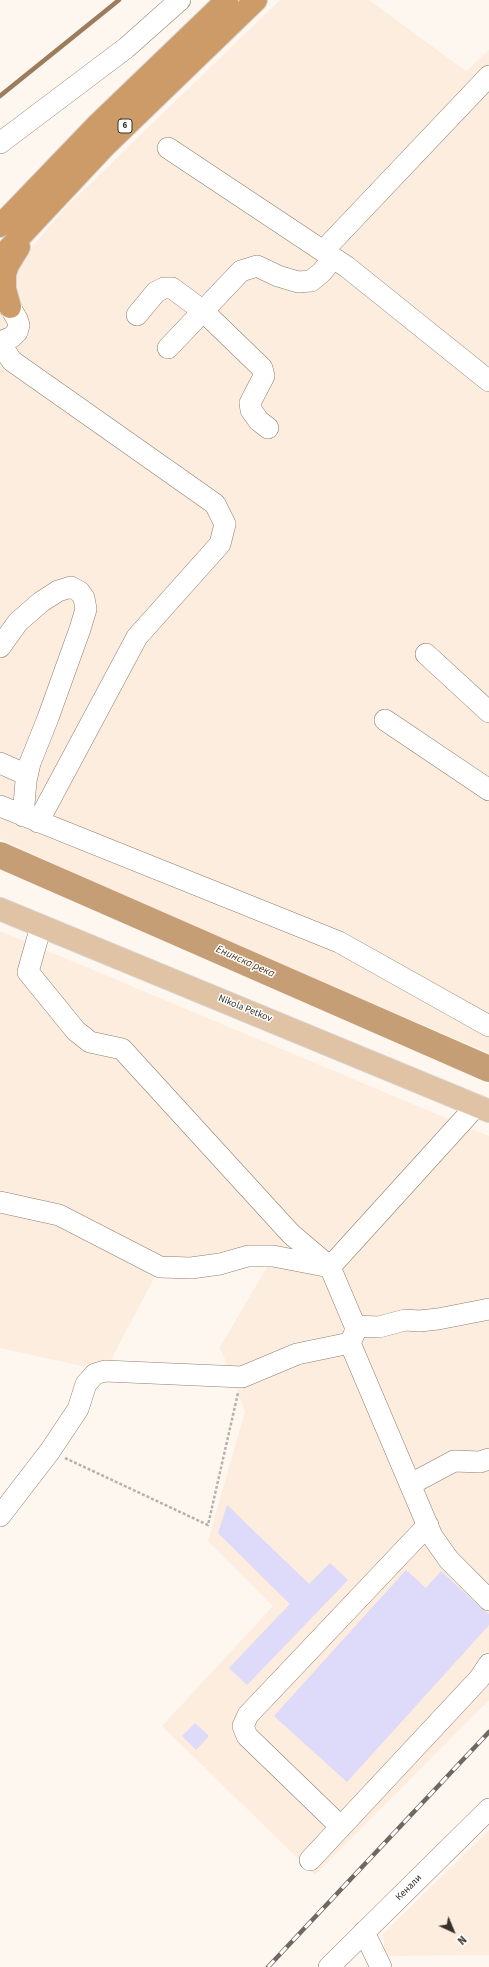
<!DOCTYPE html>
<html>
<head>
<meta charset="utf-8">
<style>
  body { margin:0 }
  #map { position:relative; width:489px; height:1967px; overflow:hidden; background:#fef7f0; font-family:"Source Sans 3",sans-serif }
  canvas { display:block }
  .north { position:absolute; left:433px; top:1911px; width:40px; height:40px; -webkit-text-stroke:3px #fff; paint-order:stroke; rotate:136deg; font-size:11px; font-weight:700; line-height:16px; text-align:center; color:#37312a }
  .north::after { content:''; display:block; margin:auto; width:14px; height:18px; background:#37312a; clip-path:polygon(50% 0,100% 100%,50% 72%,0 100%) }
</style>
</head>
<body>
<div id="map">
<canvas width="489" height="1967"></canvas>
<div class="north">N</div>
</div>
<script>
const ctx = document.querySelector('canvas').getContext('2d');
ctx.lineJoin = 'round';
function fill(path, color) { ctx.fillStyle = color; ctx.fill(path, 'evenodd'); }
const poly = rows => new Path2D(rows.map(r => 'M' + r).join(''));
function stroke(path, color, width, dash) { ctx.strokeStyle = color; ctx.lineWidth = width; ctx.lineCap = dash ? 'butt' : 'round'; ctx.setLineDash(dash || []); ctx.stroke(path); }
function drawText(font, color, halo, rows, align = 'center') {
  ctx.font = font + ' "Source Sans 3",sans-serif'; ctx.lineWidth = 3; ctx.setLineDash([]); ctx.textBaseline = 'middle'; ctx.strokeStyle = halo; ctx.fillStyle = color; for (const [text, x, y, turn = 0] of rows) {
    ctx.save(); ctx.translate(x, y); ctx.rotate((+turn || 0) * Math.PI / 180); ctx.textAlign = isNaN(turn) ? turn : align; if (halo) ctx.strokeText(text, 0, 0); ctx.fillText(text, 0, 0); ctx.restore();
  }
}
fill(poly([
  [280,0,369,0,466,71,489,50,489,1053,174,919,0,839,0,285,65,208],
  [0,931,489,1136,489,1700,315,1875,162,1726,273,1606,208,1541,245,1411,220,1347,273,1257,160,1267,105,1371,0,1348],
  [489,1830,489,1955,385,1956,383,1934]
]), '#fceddf');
stroke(poly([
  [0,96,119,0]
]), '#9b7d5e', 4.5);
stroke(poly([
  [0,855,489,1069]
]), '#c69e75', 26);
fill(poly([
  [227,1505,309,1584,330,1563,348,1580,247,1685,229,1668,290,1604,218,1533],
  [406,1570,426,1588,441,1571,481,1608,489,1614,489,1625,347,1782,274,1716],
  [195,1723,209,1736,196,1750,182,1736]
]), '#dddafa');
const minor = poly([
  [0,143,126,48,180,0],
  [168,148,347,267,489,381],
  [323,251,489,76],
  [137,315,156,292,164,288,172,288,203,311,262,368,264,376,250,403,251,410,259,421,268,428],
  [0,342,12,337,17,332,19,325,17,319,10,307],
  [0,343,12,361,215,504,225,524,220,544,137,637,38,822],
  [168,348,241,271,257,266,278,276,298,282,311,281,322,272,333,258],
  [0,647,18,622,41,602,58,591,71,587,80,592,84,598,86,609,80,629,48,718,30,763,26,781,23,816],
  [426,654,489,712],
  [385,720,489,790],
  [0,763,27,775],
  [0,806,339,942,489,1026],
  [0,1202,59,1215,160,1267,191,1268,220,1264,248,1256,273,1256,330,1267,477,1105],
  [355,1326,379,1327,405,1320,419,1321,438,1319,489,1309],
  [350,1343,432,1536,449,1560,489,1600],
  [411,1484,454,1461,480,1462,489,1459],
  [0,1516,50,1451,78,1409,86,1384,95,1374,105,1371,242,1377,297,1354,350,1343,355,1332,355,1326,330,1267,291,1234,122,1049,90,1042,76,1031,28,972,41,926],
  [341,1827,247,1736,243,1726,248,1715,428,1525],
  [310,1860,479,1679,489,1664],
  [364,1932,381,1967],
  [329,1967,489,1809]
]);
const major = poly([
  [0,909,489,1111]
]);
const highway = poly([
  [0,226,95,127,227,0],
  [0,258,106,145,256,0],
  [10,307,5,289,5,274,8,265,19,247]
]);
stroke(minor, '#8e7e6d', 22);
stroke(major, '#d7d6d4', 24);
stroke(highway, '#d7d6d4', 24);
stroke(poly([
  [65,1458,208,1525,238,1393]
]), '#b8b1aa', 2.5, [3, 2]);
stroke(minor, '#fff', 21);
stroke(major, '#e0c3a4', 22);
stroke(highway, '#cc9b67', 22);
const rail = poly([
  [268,1967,489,1732]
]);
stroke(rail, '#6e6861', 4.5);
stroke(rail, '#fff', 3, [9]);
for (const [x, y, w] of [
  [125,126,14]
]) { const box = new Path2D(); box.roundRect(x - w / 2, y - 7, w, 14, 3); ctx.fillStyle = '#fff'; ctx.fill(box); stroke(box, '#37312a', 1); }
drawText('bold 9px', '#37312a', null, [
  ["6",125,126]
]);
drawText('10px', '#37312a', '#fff', [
  ["Nikola Petkov",245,1009,22],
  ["Кенали",409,1888,-45]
]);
drawText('italic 11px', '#523616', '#fff', [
  ["Енинска река",245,962,24]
]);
</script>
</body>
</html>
